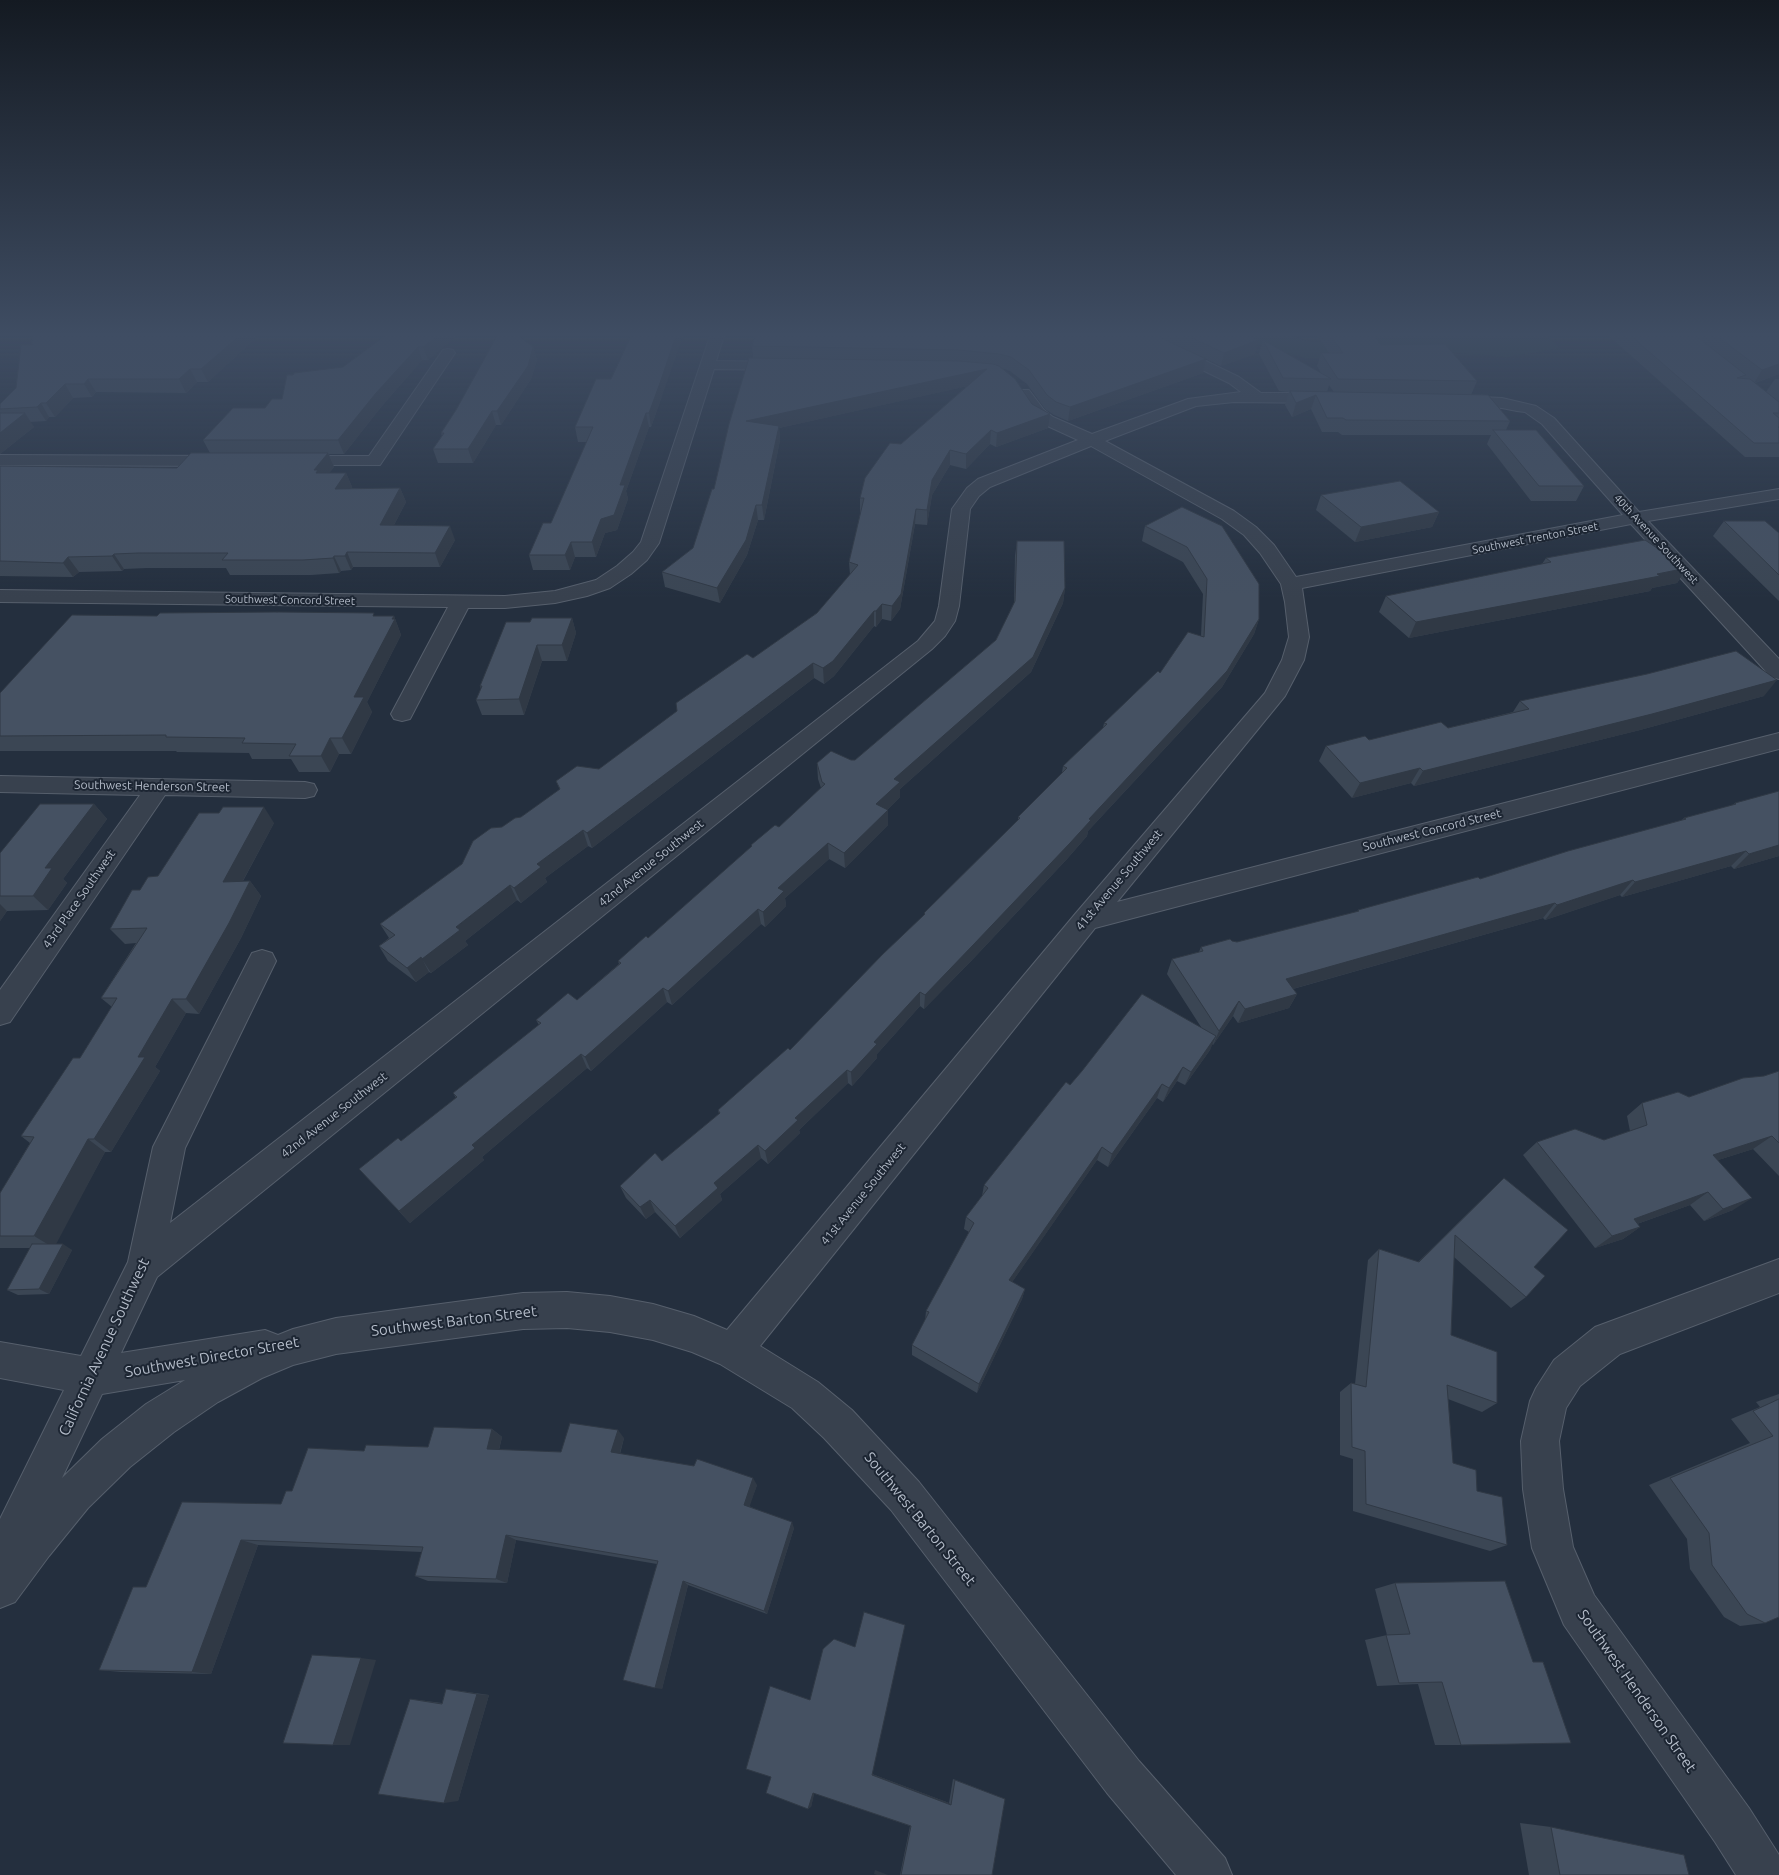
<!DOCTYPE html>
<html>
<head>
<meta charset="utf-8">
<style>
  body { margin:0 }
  canvas { display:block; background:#242f3e }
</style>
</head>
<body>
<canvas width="1779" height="1875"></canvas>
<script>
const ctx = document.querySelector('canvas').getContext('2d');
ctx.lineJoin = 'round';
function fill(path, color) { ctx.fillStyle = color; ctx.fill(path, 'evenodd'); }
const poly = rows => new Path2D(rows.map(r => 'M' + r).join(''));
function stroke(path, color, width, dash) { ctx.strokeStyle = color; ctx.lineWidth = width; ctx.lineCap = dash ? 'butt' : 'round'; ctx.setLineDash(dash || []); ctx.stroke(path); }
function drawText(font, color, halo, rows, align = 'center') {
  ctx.font = font + ' Ubuntu,sans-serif'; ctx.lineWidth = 4; ctx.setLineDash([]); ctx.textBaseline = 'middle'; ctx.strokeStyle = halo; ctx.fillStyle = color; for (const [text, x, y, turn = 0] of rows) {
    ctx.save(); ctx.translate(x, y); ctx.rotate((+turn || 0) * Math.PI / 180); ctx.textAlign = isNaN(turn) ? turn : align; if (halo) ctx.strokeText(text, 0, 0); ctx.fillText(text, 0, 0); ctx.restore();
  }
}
fill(poly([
  [1240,336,1293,336,1310,342,1367,342,1371,336,1547,336,1560,348,1507,357,1449,352,1359,359,1306,358,1249,342]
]), '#263c3f');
const minor = poly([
  [710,336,724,336,716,361,784,362,789,363,791,366,789,369,784,370,714,369,659,543,647,560,631,574,610,588,587,596,555,603,505,608,468,608,410,719,402,721,394,719,391,714,448,607,0,602,0,590,505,596,555,591,596,580,617,566,633,552,641,542,710,336],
  [1137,336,1154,336,1239,377,1261,393,1324,393,1329,395,1332,398,1329,401,1324,403,1234,402,1196,406,1105,441,1234,511,1256,527,1274,545,1296,577,1623,515,1542,424,1525,412,1517,411,1502,408,1452,404,1449,401,1452,398,1457,396,1502,398,1536,406,1554,418,1639,512,1779,489,1779,499,1648,521,1779,659,1779,679,1771,677,1631,524,1302,588,1309,637,1304,660,1285,696,1117,902,1779,733,1779,749,1095,928,760,1346,818,1382,852,1410,919,1482,1139,1761,1225,1858,1232,1875,1176,1875,1107,1793,891,1510,824,1438,792,1408,720,1364,692,1352,653,1340,610,1332,567,1328,523,1329,336,1354,293,1365,262,1378,218,1402,174,1432,130,1467,88,1508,49,1556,15,1602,0,1608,0,1519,64,1390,0,1378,0,1342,81,1356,128,1262,153,1147,252,953,262,950,272,953,276,961,185,1148,170,1223,918,641,935,621,939,606,952,509,967,488,978,479,1078,440,1041,423,1032,416,1016,393,1019,390,1029,390,1044,410,1053,417,1092,434,1188,399,1241,392,1229,383,1139,339,1137,336],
  [1091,446,1222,519,1244,535,1260,553,1281,584,1285,602,1289,637,1282,660,1265,693,1076,913,727,1330,694,1316,653,1304,610,1296,567,1292,523,1293,336,1318,293,1329,278,1335,265,1330,121,1353,157,1277,932,649,945,636,955,621,959,606,970,509,979,496,990,487,1091,446],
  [185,1380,146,1404,102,1439,62,1478,102,1394,185,1380],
  [448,349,453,350,455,353,380,465,289,465,287,461,289,457,295,456,369,456,443,350,448,349],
  [0,455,222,456,228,457,230,461,228,465,222,466,0,465,0,455],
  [0,776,305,782,314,784,317,790,314,796,305,798,165,795,10,1022,0,1025,0,990,140,795,0,792,0,776],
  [1779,1259,1779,1293,1620,1354,1580,1386,1566,1408,1559,1441,1563,1489,1573,1547,1594,1595,1749,1808,1779,1855,1779,1875,1736,1875,1715,1842,1564,1625,1532,1548,1523,1489,1521,1441,1530,1401,1536,1388,1554,1360,1595,1327,1779,1259]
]);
stroke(minor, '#565f6c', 2);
fill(minor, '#38414e');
fill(poly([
  [32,336,258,336,208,382,197,382,186,393,96,392,92,397,73,398,55,417,49,417,46,421,30,422,34,427,0,454,0,404,16,388,32,345],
  [385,336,456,336,428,360,422,360,381,407,344,454,329,454,334,467,329,473,346,473,352,487,351,488,400,488,406,502,394,525,455,540,440,567,353,567,351,570,341,571,339,573,311,575,230,575,226,568,147,568,124,569,122,571,79,572,73,577,0,576,0,466,177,468,210,453,203,440,343,367],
  [1158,336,1250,336,1255,354,1221,366,1206,359,1203,373,1068,421,1054,415,1045,409,1027,384,1010,371,1002,368,1048,428,996,447,990,444,966,469,950,465,932,495,927,525,915,524,900,609,891,621,882,619,876,627,874,626,834,676,824,684,814,678,592,848,588,846,545,878,547,882,521,903,517,900,465,941,468,945,431,973,429,972,416,982,388,961,379,946,389,938,380,924,462,864,502,827,521,817,560,790,556,781,599,769,753,658,817,613,850,575,849,562,861,513,860,513,860,498,901,444,967,386,779,428,780,440,764,520,758,520,747,555,720,603,665,587,662,572,693,548,714,489,753,358,752,346],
  [1318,336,1374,336,1381,345,1477,381,1471,395,1510,421,1506,430,1584,486,1576,501,1531,501,1487,444,1491,435,1342,435,1338,432,1322,432,1311,409,1292,417,1285,405,1289,392,1279,391,1259,354,1263,340,1321,373,1317,366,1321,353,1329,353],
  [1329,385,1334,392,1327,392],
  [1609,336,1779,336,1779,374,1755,383,1766,392,1775,379,1779,379,1779,457,1745,457],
  [533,347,537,360,531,379,501,425,496,425,473,463,438,463,433,449,442,436,441,433],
  [611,379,662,396,651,427,649,427,626,491,628,499,617,530,605,533,596,557,575,557,570,570,533,570,529,555,551,523,587,442,578,442,575,427],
  [1321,495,1439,512,1432,527,1355,542,1316,510],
  [1182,507,1259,619,1254,634,1222,687,1088,831,1087,836,1067,859,973,959,924,1009,920,1006,877,1054,877,1058,852,1086,848,1083,799,1130,800,1133,768,1164,761,1158,720,1194,722,1200,680,1238,655,1212,646,1219,626,1198,620,1186,662,1161,719,1114,718,1110,790,1050,924,915,924,913,1018,820,1018,817,1062,773,1063,766,1103,728,1104,723,1201,636,1203,594,1183,562,1142,541,1145,526],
  [1724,521,1779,533,1779,601,1713,536],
  [1017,541,1065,588,1063,603,1031,672,900,789,900,797,887,810,888,810,888,825,845,868,829,859,785,898,786,906,765,927,761,924,672,1005,667,1002,591,1071,587,1068,482,1157,484,1160,410,1223,359,1169,401,1141,456,1098,453,1093,539,1025,536,1020,577,1000,619,964,618,961,648,938,751,847,751,845,779,827,821,788,818,779,817,763,855,760,996,640,1014,604,1015,556],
  [1546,558,1687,568,1677,583,1652,588,1650,591,1409,638,1379,612,1386,596,1542,564],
  [376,616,394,616,401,635,367,702,372,712,351,754,339,754,330,772,299,772,291,759,252,759,249,753,177,752,176,751,0,751,0,693],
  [572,618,576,633,567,661,542,661,524,715,482,715,476,700,481,689,480,686,530,622],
  [1764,696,1640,730,1414,786,1411,783,1352,798,1319,761,1326,746,1448,728,1513,712,1520,701],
  [1735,803,1779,856,1734,869,1731,866,1622,897,1620,895,1545,920,1543,918,1293,989,1297,994,1289,1008,1238,1023,1233,1016,1213,1045,1212,1044,1210,1050,1185,1085,1177,1081,1163,1102,1157,1098,1108,1167,1097,1160,1012,1282,1025,1289,1022,1299,977,1393,912,1355,912,1345,925,1321,926,1311,969,1232,964,1229,966,1217,982,1196,984,1185,1070,1085,1201,1027,1167,974,1172,959,1199,952,1201,947,1232,941,1237,942,1357,912,1358,910,1480,879,1682,820,1684,818,1733,805],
  [94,804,107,819,63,879,67,883,48,910,7,911,0,921,0,853],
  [219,813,274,823,243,881,250,881,261,896,241,938,199,1014,186,1013,155,1067,160,1071,111,1152,105,1152,55,1244,72,1250,49,1294,18,1295,7,1290,30,1248,0,1248,0,1193,30,1143,21,1136,80,1058,112,1007,101,998,136,943,125,944,110,929,140,890,158,876],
  [1779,1071,1779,1176,1753,1149,1718,1160,1733,1210,1704,1221,1690,1205,1637,1224,1640,1227,1623,1239,1595,1248,1523,1155,1537,1142,1604,1140,1630,1131,1627,1116,1642,1103,1689,1097,1764,1076],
  [1504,1178,1534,1267,1526,1297,1511,1308,1454,1257,1451,1335,1497,1403,1482,1412,1448,1399,1453,1463,1477,1491,1507,1545,1490,1551,1353,1511,1353,1459,1340,1455,1340,1392,1351,1383,1355,1384,1368,1260,1379,1249,1418,1262],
  [1779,1394,1779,1617,1765,1623,1740,1626,1724,1617,1690,1569,1687,1539,1649,1485,1750,1443,1731,1419,1760,1407,1756,1402],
  [492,1429,502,1437,499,1450,561,1452,624,1438,620,1454,757,1485,749,1506,794,1528,767,1614,688,1585,662,1689,657,1564,516,1540,507,1583,428,1581,415,1576,422,1552,258,1545,211,1674,121,1672,99,1670,146,1587,281,1504,292,1491,364,1451,428,1447],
  [1505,1581,1461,1745,1435,1745,1418,1684,1377,1686,1365,1640,1387,1635,1375,1589,1395,1583],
  [446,1689,489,1695,458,1801,410,1699,442,1703],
  [810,1700,872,1774,949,1803,953,1779,1005,1799,992,1875,900,1875,910,1826,814,1793,811,1807],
  [1520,1823,1551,1827,1689,1875,1529,1875]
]), '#3b4654');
fill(poly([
  [239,336,258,336,208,382,201,369],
  [438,336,456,336,428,360,423,347],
  [676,336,683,336,662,396,651,427,649,413],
  [1258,340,1255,354,1221,366,1224,353],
  [418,347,422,360,381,407,344,454,338,440,376,393],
  [533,347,537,360,531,379,501,425,497,411],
  [1206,359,1203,373,1068,421,1070,407],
  [1779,364,1779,374,1754,383,1762,370],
  [190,369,197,382,186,393,179,379],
  [987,369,986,382,779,428,780,440,764,520,762,505,746,421],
  [88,379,96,392,92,397,84,384],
  [65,384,73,398,55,417,46,403],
  [1316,395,1311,409,1292,417,1296,403],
  [41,403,49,417,46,421,37,407],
  [492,411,496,425,473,463,468,449],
  [25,413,34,427,0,454,0,433],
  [646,413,649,427,626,491,628,499,617,530,605,533,596,557,592,542,601,519,620,485],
  [1050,414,1048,428,996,447,997,433],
  [991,430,990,444,966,469,966,454],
  [950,450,950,465,932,495,927,525,927,510,932,480],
  [328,453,334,467,323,481,314,470],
  [346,473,352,487,341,503,335,489],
  [400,488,406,502,386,540,380,525],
  [756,505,758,520,747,555,720,603,717,588],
  [916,509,915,524,900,609,891,621,892,606],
  [1439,512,1432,527,1355,542,1361,527],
  [450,526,455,540,440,567,435,553],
  [571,542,575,557,570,570,565,555],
  [347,552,353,567,351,570,345,556],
  [114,554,124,569,122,571,112,556],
  [334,556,341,571,339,573,333,558],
  [68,557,79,572,73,577,63,563],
  [1687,568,1677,583,1652,588,1650,591,1409,638,1416,622],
  [1065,588,1063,603,1031,672,900,789,900,797,877,820,876,804,894,779],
  [882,604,882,619,876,627,876,611],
  [874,611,874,626,834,676,824,684,823,668],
  [394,616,401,635,367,702,372,712,351,754,342,738,354,697],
  [572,618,576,633,567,661,562,645],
  [1259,619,1254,634,1222,687,1088,831,1087,836,1067,859,973,959,924,1009,925,995,1089,819],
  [537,645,542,661,524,715,519,699],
  [813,663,814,678,592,848,587,833],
  [1777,680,1764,696,1640,730,1414,786,1423,771],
  [330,738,339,754,330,772,321,756],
  [1420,768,1411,783,1352,798,1360,783],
  [94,804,107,819,63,879,67,883,48,910,33,896,45,868],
  [264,807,274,823,234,897,223,882],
  [888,810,888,825,845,868,844,853],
  [583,830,588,846,545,878,547,882,521,903,514,888,537,864],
  [828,843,829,859,785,898,786,906,765,927,763,912,778,888],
  [1779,845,1779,856,1734,869,1749,854],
  [1746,851,1731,866,1622,897,1635,882],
  [1633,880,1620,895,1545,920,1557,905],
  [250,881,261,896,241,938,199,1014,186,999],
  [510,885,517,900,465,941,468,945,431,973,422,959,456,927],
  [1555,903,1543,918,1278,993,1286,979],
  [0,904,7,911,0,921],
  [758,909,761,924,672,1005,668,991],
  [421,957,429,972,416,982,407,968],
  [663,988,667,1002,591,1071,585,1057],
  [920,992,920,1006,877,1054,877,1058,852,1086,851,1072,874,1042],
  [1297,994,1289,1008,1238,1023,1245,1009],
  [172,999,186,1013,155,1067,160,1071,111,1152,94,1139,138,1057],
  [1239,1001,1233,1016,1213,1045,1219,1031],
  [1216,1036,1210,1050,1185,1085,1191,1072],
  [581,1054,587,1068,482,1157,484,1160,410,1223,399,1211,472,1145],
  [1183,1067,1177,1081,1163,1102,1169,1088],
  [847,1070,848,1083,799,1130,800,1133,768,1164,765,1151,795,1118],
  [1162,1084,1157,1098,1108,1167,1112,1154],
  [1772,1136,1753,1149,1696,1167,1713,1155],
  [88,1139,105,1152,54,1248,34,1236],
  [758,1145,761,1158,720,1194,722,1200,680,1238,675,1226,714,1183],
  [1102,1147,1097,1160,1006,1291,1009,1280],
  [1708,1192,1690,1205,1617,1231,1634,1219],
  [1752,1198,1733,1210,1704,1221,1723,1209],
  [650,1200,655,1212,646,1219,640,1207],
  [1640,1227,1623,1239,1595,1248,1612,1236],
  [63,1244,72,1250,49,1294,39,1289],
  [1025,1289,1022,1299,977,1393,979,1384],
  [492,1429,502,1437,497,1457,487,1449],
  [618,1430,624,1438,618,1459,611,1452],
  [753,1478,757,1485,748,1511,744,1505],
  [792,1522,794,1528,767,1614,764,1611],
  [506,1535,516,1540,507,1583,496,1579],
  [241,1540,258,1545,211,1674,192,1672],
  [683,1581,688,1585,662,1689,655,1688],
  [361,1658,376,1660,350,1745,333,1745],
  [477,1694,489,1695,458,1801,444,1803],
  [872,1774,949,1803,951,1805,872,1775],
  [815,1791,811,1807,808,1809,813,1793],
  [875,1870,888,1875,877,1875,874,1874]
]), '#303945');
const building = poly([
  [32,336,239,336,201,369,190,369,179,379,88,379,84,384,65,384,46,403,41,403,37,407,0,409,0,404,16,388,21,345,32,345,32,336],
  [385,336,438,336,423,347,418,347,376,393,338,440,203,440,233,408,265,408,272,399,282,399,287,375,293,375,294,373,343,367,385,336],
  [497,336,519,336,533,347,528,366,497,411,492,411,468,449,433,449,444,433,441,433,456,410,497,336],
  [631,336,676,336,660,383,649,413,646,413,620,485,625,485,614,515,601,519,592,542,571,542,565,555,529,555,543,523,551,523,593,427,575,427,596,379,611,379,631,336],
  [755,336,1157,336,1206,359,1070,407,1056,402,1047,395,1029,370,1011,357,999,354,959,350,752,346,755,336],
  [1188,336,1250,336,1258,340,1224,353,1188,336],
  [1331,336,1374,336,1381,345,1445,344,1477,381,1338,379,1321,353,1343,353,1331,336],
  [1631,336,1696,336,1746,375,1737,378,1750,379,1779,402,1779,413,1773,413,1779,418,1779,427,1778,427,1779,428,1779,443,1754,443,1631,336],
  [1717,336,1779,336,1779,364,1762,370,1717,336],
  [1263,340,1328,377,1331,379,1283,378,1263,340],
  [749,358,959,361,993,364,999,366,1015,379,1032,404,1050,414,997,433,991,430,966,454,950,450,932,480,927,510,916,509,901,594,892,606,882,604,876,611,874,611,833,661,823,668,813,663,587,833,583,830,537,864,541,867,514,888,510,885,456,927,460,930,422,959,421,957,407,968,379,946,395,935,380,924,462,864,473,841,491,828,502,827,515,818,521,817,560,789,556,781,577,766,599,769,677,711,676,703,747,654,753,658,817,613,858,565,849,562,864,498,860,498,865,478,890,443,901,444,987,369,746,421,779,426,762,505,756,505,746,540,717,588,662,572,693,548,712,489,714,489,729,424,749,358],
  [1290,391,1488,395,1510,421,1346,420,1343,418,1327,418,1316,395,1296,403,1290,391],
  [0,413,25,413,0,433,0,413],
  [1493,430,1536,430,1584,486,1539,486,1493,430],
  [191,453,328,453,314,470,318,470,316,473,346,473,335,489,400,488,380,525,450,526,435,553,347,552,345,556,334,556,333,558,303,560,222,560,228,553,138,553,114,554,112,556,68,557,63,563,0,561,0,466,177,468,191,453],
  [1400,481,1439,512,1361,527,1321,495,1400,481],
  [1182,507,1222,526,1259,584,1259,619,1227,671,1089,819,1091,820,1070,843,974,944,925,995,920,992,874,1042,877,1044,851,1072,847,1070,795,1118,798,1120,765,1151,758,1145,714,1183,718,1188,675,1226,650,1200,640,1207,620,1186,655,1153,662,1161,720,1113,718,1110,788,1048,790,1050,883,954,925,914,924,913,1020,818,1018,817,1067,768,1063,766,1107,724,1104,723,1158,671,1160,673,1188,632,1204,637,1207,579,1187,547,1145,526,1182,507],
  [1724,521,1765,521,1779,533,1779,575,1724,521],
  [1645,540,1687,568,1657,574,1660,576,1416,622,1386,596,1551,562,1546,558,1645,540],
  [1017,541,1064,541,1065,588,1033,657,894,779,900,782,876,804,888,810,844,853,828,843,778,888,784,891,763,912,758,909,668,991,663,988,585,1057,581,1054,472,1145,475,1148,399,1211,359,1169,398,1138,401,1141,457,1097,453,1093,541,1023,536,1020,568,993,577,1000,621,963,618,961,646,936,648,938,752,846,751,845,775,825,779,827,825,784,822,782,817,763,831,751,851,760,855,760,996,640,1015,601,1017,541],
  [277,612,374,613,373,616,394,616,392,619,395,619,354,697,364,697,342,738,330,738,321,756,289,756,296,744,242,743,245,738,166,737,166,735,0,736,0,693,72,615,157,616,160,613,277,612],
  [532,618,572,618,562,645,537,645,519,699,476,700,482,686,480,686,506,622,530,622,532,618],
  [1736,651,1777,680,1652,714,1423,771,1420,768,1360,783,1326,746,1365,736,1369,740,1441,722,1448,728,1529,709,1520,701,1647,674,1736,651],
  [1779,791,1779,845,1749,854,1746,851,1635,882,1633,880,1557,905,1555,903,1286,979,1297,994,1245,1009,1239,1001,1219,1031,1172,959,1203,951,1201,947,1230,939,1232,941,1237,942,1359,911,1358,910,1478,877,1480,879,1568,851,1686,819,1684,818,1736,804,1735,803,1779,791],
  [40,804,94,804,45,868,52,868,33,896,0,896,0,853,40,804],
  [223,807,264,807,223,882,250,881,229,923,186,999,172,999,138,1057,145,1057,94,1139,88,1139,34,1236,0,1236,0,1193,34,1137,21,1136,73,1058,80,1058,117,998,101,998,147,928,110,929,132,890,140,890,148,877,158,876,199,813,219,813,223,807],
  [1142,994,1216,1036,1191,1072,1183,1067,1169,1088,1162,1084,1112,1154,1102,1147,1009,1280,1025,1289,979,1384,912,1345,929,1312,926,1311,974,1223,966,1217,988,1188,984,1185,1066,1082,1070,1085,1082,1071,1142,994],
  [1779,1071,1779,1143,1772,1136,1713,1155,1752,1198,1723,1209,1708,1192,1634,1219,1640,1227,1612,1236,1537,1142,1575,1129,1604,1140,1647,1125,1642,1103,1678,1092,1689,1097,1743,1078,1764,1076,1779,1071],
  [1504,1178,1568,1230,1534,1267,1545,1276,1526,1297,1455,1235,1451,1335,1497,1352,1497,1403,1447,1385,1453,1463,1476,1470,1477,1491,1502,1497,1507,1545,1366,1504,1365,1451,1352,1447,1351,1383,1366,1387,1379,1249,1419,1262,1504,1178],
  [32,1244,63,1244,39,1289,7,1290,32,1244],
  [1779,1399,1779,1617,1765,1623,1747,1614,1712,1565,1709,1533,1670,1478,1773,1436,1753,1411,1779,1399],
  [570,1423,618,1430,611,1452,694,1466,697,1459,753,1478,744,1505,792,1522,764,1611,683,1581,655,1688,623,1680,658,1561,506,1535,496,1579,415,1576,423,1547,241,1540,192,1672,99,1670,133,1587,146,1587,182,1502,281,1504,286,1491,292,1491,308,1448,364,1451,366,1445,428,1447,434,1427,492,1429,487,1449,561,1452,570,1423],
  [1505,1581,1533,1662,1543,1662,1571,1743,1461,1745,1442,1682,1399,1683,1386,1635,1410,1634,1395,1583,1505,1581],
  [864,1612,905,1625,872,1775,951,1805,955,1780,1005,1799,992,1875,901,1875,911,1826,813,1793,808,1809,766,1793,771,1777,746,1769,770,1686,810,1700,823,1649,834,1639,855,1647,864,1612],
  [312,1655,361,1658,333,1745,283,1743,312,1655],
  [446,1689,477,1694,444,1803,378,1794,410,1699,442,1704,446,1689],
  [1551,1827,1684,1855,1689,1875,1560,1875,1551,1827]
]);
fill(building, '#455162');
stroke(building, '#303945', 1);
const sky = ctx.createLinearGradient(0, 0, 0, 598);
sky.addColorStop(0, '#141a22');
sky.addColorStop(0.56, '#3f4d63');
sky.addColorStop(1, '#3f4d6300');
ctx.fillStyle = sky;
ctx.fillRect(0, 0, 1779, 598);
drawText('11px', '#b4bcc9', '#1d2633', [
  ["Southwest Trenton Street",1535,538,-11],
  ["40th Avenue Southwest",1656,539,47],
  ["Southwest Concord Street",290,600,1]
]);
drawText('12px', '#b4bcc9', '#1d2633', [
  ["Southwest Henderson Street",152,786,1],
  ["Southwest Concord Street",1432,830,-14],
  ["42nd Avenue Southwest",651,863,-39],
  ["41st Avenue Southwest",1119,880,-50],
  ["43rd Place Southwest",79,899,-55],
  ["42nd Avenue Southwest",334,1115,-38],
  ["41st Avenue Southwest",863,1194,-51]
]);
drawText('15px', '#b4bcc9', '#1d2633', [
  ["Southwest Barton Street",454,1321,-7],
  ["California Avenue Southwest",104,1347,-65],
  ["Southwest Director Street",212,1357,-10],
  ["Southwest Barton Street",920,1519,51],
  ["Southwest Henderson Street",1637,1691,55]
]);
</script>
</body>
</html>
